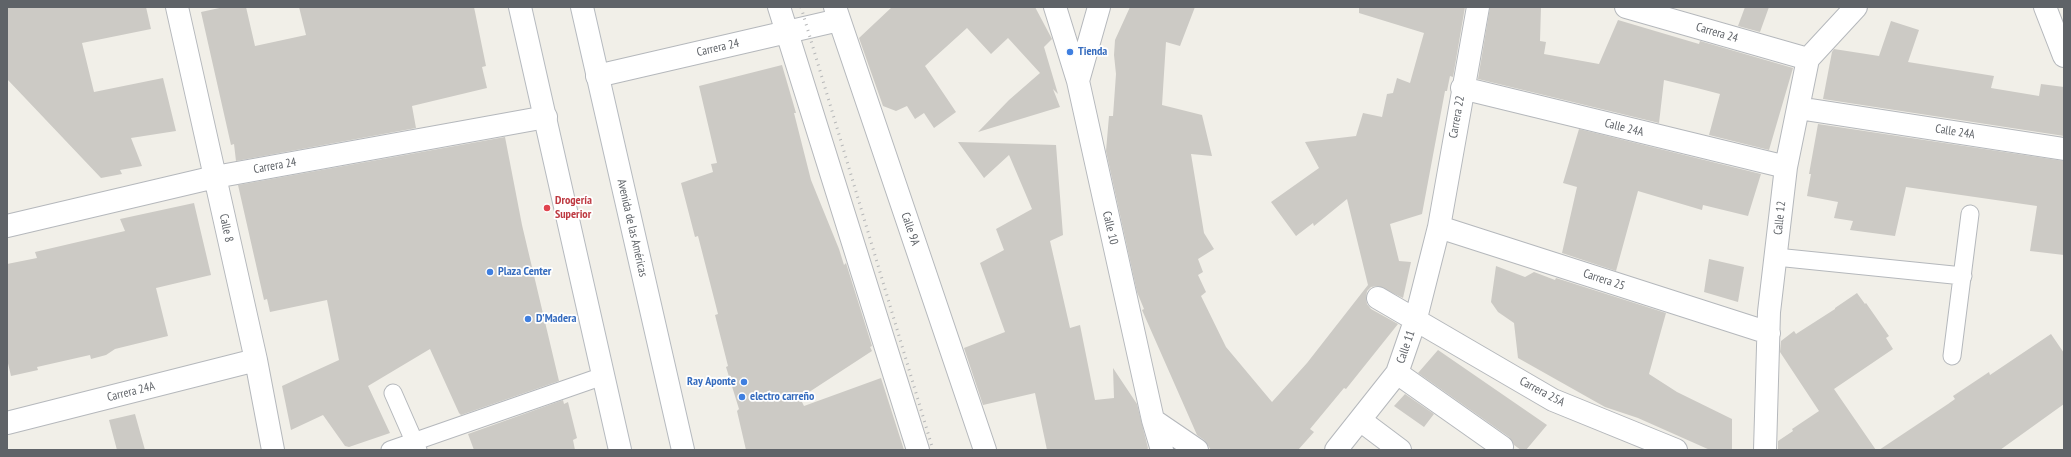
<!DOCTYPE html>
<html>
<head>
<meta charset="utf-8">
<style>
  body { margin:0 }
  #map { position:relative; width:2071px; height:457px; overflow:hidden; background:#f1efe8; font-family:"PT Sans Narrow",sans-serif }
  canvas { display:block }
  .frame { position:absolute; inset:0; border:8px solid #5f6368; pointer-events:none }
</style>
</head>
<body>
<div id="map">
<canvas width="2071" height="457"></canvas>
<div class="frame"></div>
</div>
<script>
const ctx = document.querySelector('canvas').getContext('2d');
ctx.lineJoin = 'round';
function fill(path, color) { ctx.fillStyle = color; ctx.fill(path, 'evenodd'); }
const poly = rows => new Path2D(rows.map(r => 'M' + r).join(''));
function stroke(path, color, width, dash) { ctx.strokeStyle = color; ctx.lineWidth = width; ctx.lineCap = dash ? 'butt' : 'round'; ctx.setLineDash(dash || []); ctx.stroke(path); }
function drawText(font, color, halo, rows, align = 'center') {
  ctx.font = font + ' "PT Sans Narrow",sans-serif'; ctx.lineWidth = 3.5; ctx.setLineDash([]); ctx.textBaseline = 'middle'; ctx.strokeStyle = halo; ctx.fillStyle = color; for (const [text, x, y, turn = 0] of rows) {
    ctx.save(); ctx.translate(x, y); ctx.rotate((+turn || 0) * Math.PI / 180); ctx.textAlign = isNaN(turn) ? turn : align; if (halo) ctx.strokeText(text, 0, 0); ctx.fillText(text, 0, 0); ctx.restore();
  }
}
fill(poly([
  [7,7,146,7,151,29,82,43,94,92,163,78,176,131,131,138,142,166,120,170,122,174,101,178,7,79],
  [224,7,246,7,255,46,306,35,299,7,474,7,486,66,482,67,487,88,412,106,416,128,236,161,234,144,231,145,201,12],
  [892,7,1035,7,1052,39,1044,47,1058,94,1053,89,1060,107,978,132,1009,100,1040,73,1008,38,991,54,967,28,925,66,956,112,934,128,924,113,915,119,907,106,896,111,883,106,859,38],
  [1130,7,1195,7,1180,46,1166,42,1162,105,1202,115,1212,156,1191,154,1204,233,1214,249,1198,259,1203,272,1198,275,1206,292,1201,296,1226,347,1272,402,1307,363,1368,285,1347,199,1314,226,1313,223,1296,236,1271,202,1319,168,1305,142,1356,136,1363,113,1382,117,1387,94,1393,93,1397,78,1410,83,1424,33,1359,13,1359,7,1465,7,1453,77,1450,76,1447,91,1445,91,1422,214,1390,224,1399,261,1411,262,1403,298,1378,286,1371,287,1367,291,1366,298,1367,304,1371,309,1398,324,1346,389,1344,388,1310,429,1314,432,1298,450,1211,450,1204,440,1197,435,1142,310,1144,309,1137,292,1106,151,1109,116,1113,116,1116,74,1114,55,1115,40],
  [1490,7,1541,7,1540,41,1546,42,1544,54,1599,64,1618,20,1699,44,1700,41,1793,68,1769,150,1709,135,1720,94,1697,88,1664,80,1659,123,1478,79],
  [1745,7,1769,7,1760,32,1738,26],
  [1891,21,1919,30,1908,62,1994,76,1991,88,2039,96,2041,84,2064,87,2064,136,1823,99,1832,52,1834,49,1879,56],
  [782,65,796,113,794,113,811,180,839,249,844,265,846,263,872,346,870,347,872,351,800,398,804,406,881,378,904,450,746,450,737,411,739,409,726,367,728,366,715,315,718,314,698,236,695,237,681,183,713,172,711,164,717,163,699,86],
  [1818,124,2064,161,2064,255,2030,251,2037,206,1906,187,1895,236,1850,230,1853,221,1834,218,1838,202,1807,196,1811,174,1809,174],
  [1579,129,1761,174,1748,216,1703,205,1702,210,1638,191,1616,271,1562,253,1577,187,1563,183],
  [505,137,522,225,559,381,461,415,459,413,430,349,368,386,390,433,349,447,345,446,323,415,291,430,282,386,339,360,327,300,270,312,267,299,264,300,238,185],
  [958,142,1056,145,1063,235,1050,241,1070,328,1080,325,1095,400,1114,398,1113,368,1137,404,1148,448,1147,450,1047,450,1035,393,983,405,964,348,1005,332,980,263,1004,250,996,229,1032,209,1009,155,984,178],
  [194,203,211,275,156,288,168,336,115,349,106,355,91,359,90,355,37,367,38,370,11,376,7,359,7,264,37,258,35,252,125,231,120,219],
  [1709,259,1744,267,1738,302,1704,292],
  [1496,266,1525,277,1534,272,1555,280,1556,278,1666,313,1649,374,1677,392,1732,419,1732,450,1710,450,1638,418,1605,407,1518,358,1514,323,1498,312,1491,302],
  [1857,293,1865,304,1866,303,1889,336,1886,338,1893,349,1834,389,1876,450,1778,450,1778,441,1793,431,1792,429,1819,411,1780,352,1781,341,1794,331,1796,334,1835,309,1835,308],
  [2051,334,2064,353,2064,404,2000,450,1879,450,1948,404,1955,399,1953,396,1989,372,1990,375],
  [1438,350,1547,425,1526,450,1521,450,1514,445,1509,437,1418,373],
  [1405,394,1434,414,1424,427,1394,406],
  [563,400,564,404,568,402,577,438,573,440,575,450,474,450,468,434],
  [135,414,145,450,117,450,109,420]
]), '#cccac5');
const service = poly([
  [1776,257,1963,276],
  [1952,356,1970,214],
  [393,393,418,450],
  [390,450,603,376]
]);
const minor = poly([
  [177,7,256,360,273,450],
  [779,7,918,450],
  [835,7,985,450],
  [1055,7,1078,81,1153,420,1162,450],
  [1626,7,1808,59],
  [2045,7,2064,56],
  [597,76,839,20],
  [1078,81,1099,7],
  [1462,88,1786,167],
  [1798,108,2064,149],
  [7,226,215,177,546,117],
  [1439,227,1769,333],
  [1378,298,1553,400,1676,450],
  [1397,373,1502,447],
  [1153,420,1197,450],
  [1360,420,1400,450],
  [7,423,256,360],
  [1336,450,1397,373,1416,318,1439,227,1478,7],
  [1765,450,1769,312,1786,167,1808,59,1856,7]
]);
const secondary = poly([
  [520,7,620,450],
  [582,7,683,450]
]);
stroke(service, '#b5b8bc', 19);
stroke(minor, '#b5b8bc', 24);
stroke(secondary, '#b6babf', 24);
stroke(service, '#fff', 17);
stroke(minor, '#fff', 22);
stroke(secondary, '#fff', 22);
stroke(poly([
  [801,7,933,450]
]), '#b6b7b8', 3, [1, 5]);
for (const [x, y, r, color] of [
  [1070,52,4,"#3f7fe0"],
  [547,208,4,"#e0444e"],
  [490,272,4,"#3f7fe0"],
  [528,319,4,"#3f7fe0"],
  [744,382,4,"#3f7fe0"],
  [742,397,4,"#3f7fe0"]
]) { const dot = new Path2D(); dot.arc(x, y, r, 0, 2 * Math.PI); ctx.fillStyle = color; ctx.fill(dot); stroke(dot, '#fff', 1.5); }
drawText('12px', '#5f6368', '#fff', [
  ["Carrera 24",1717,33,16],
  ["Carrera 24",718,48,-13],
  ["Carrera 22",1457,117,-80],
  ["Calle 24A",1624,128,14],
  ["Calle 24A",1955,132,9],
  ["Carrera 24",275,166,-10],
  ["Calle 12",1780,218,-84],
  ["Calle 8",226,228,78],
  ["Avenida de las Américas",632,228,77],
  ["Calle 10",1110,228,77],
  ["Calle 9A",910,229,71],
  ["Carrera 25",1604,280,18],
  ["Calle 11",1406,347,-71],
  ["Carrera 24A",131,392,-14],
  ["Carrera 25A",1542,392,28]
]);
drawText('bold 12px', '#366cbe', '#fff', [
  ["Tienda",1078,52],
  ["Plaza Center",498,272],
  ["D'Madera",536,319],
  ["Ray Aponte",736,382,"right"],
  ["electro carreño",750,397]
], 'left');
drawText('bold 12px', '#be3a42', '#fff', [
  ["Drogería",555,201],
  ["Superior",555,215]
], 'left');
</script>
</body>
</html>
